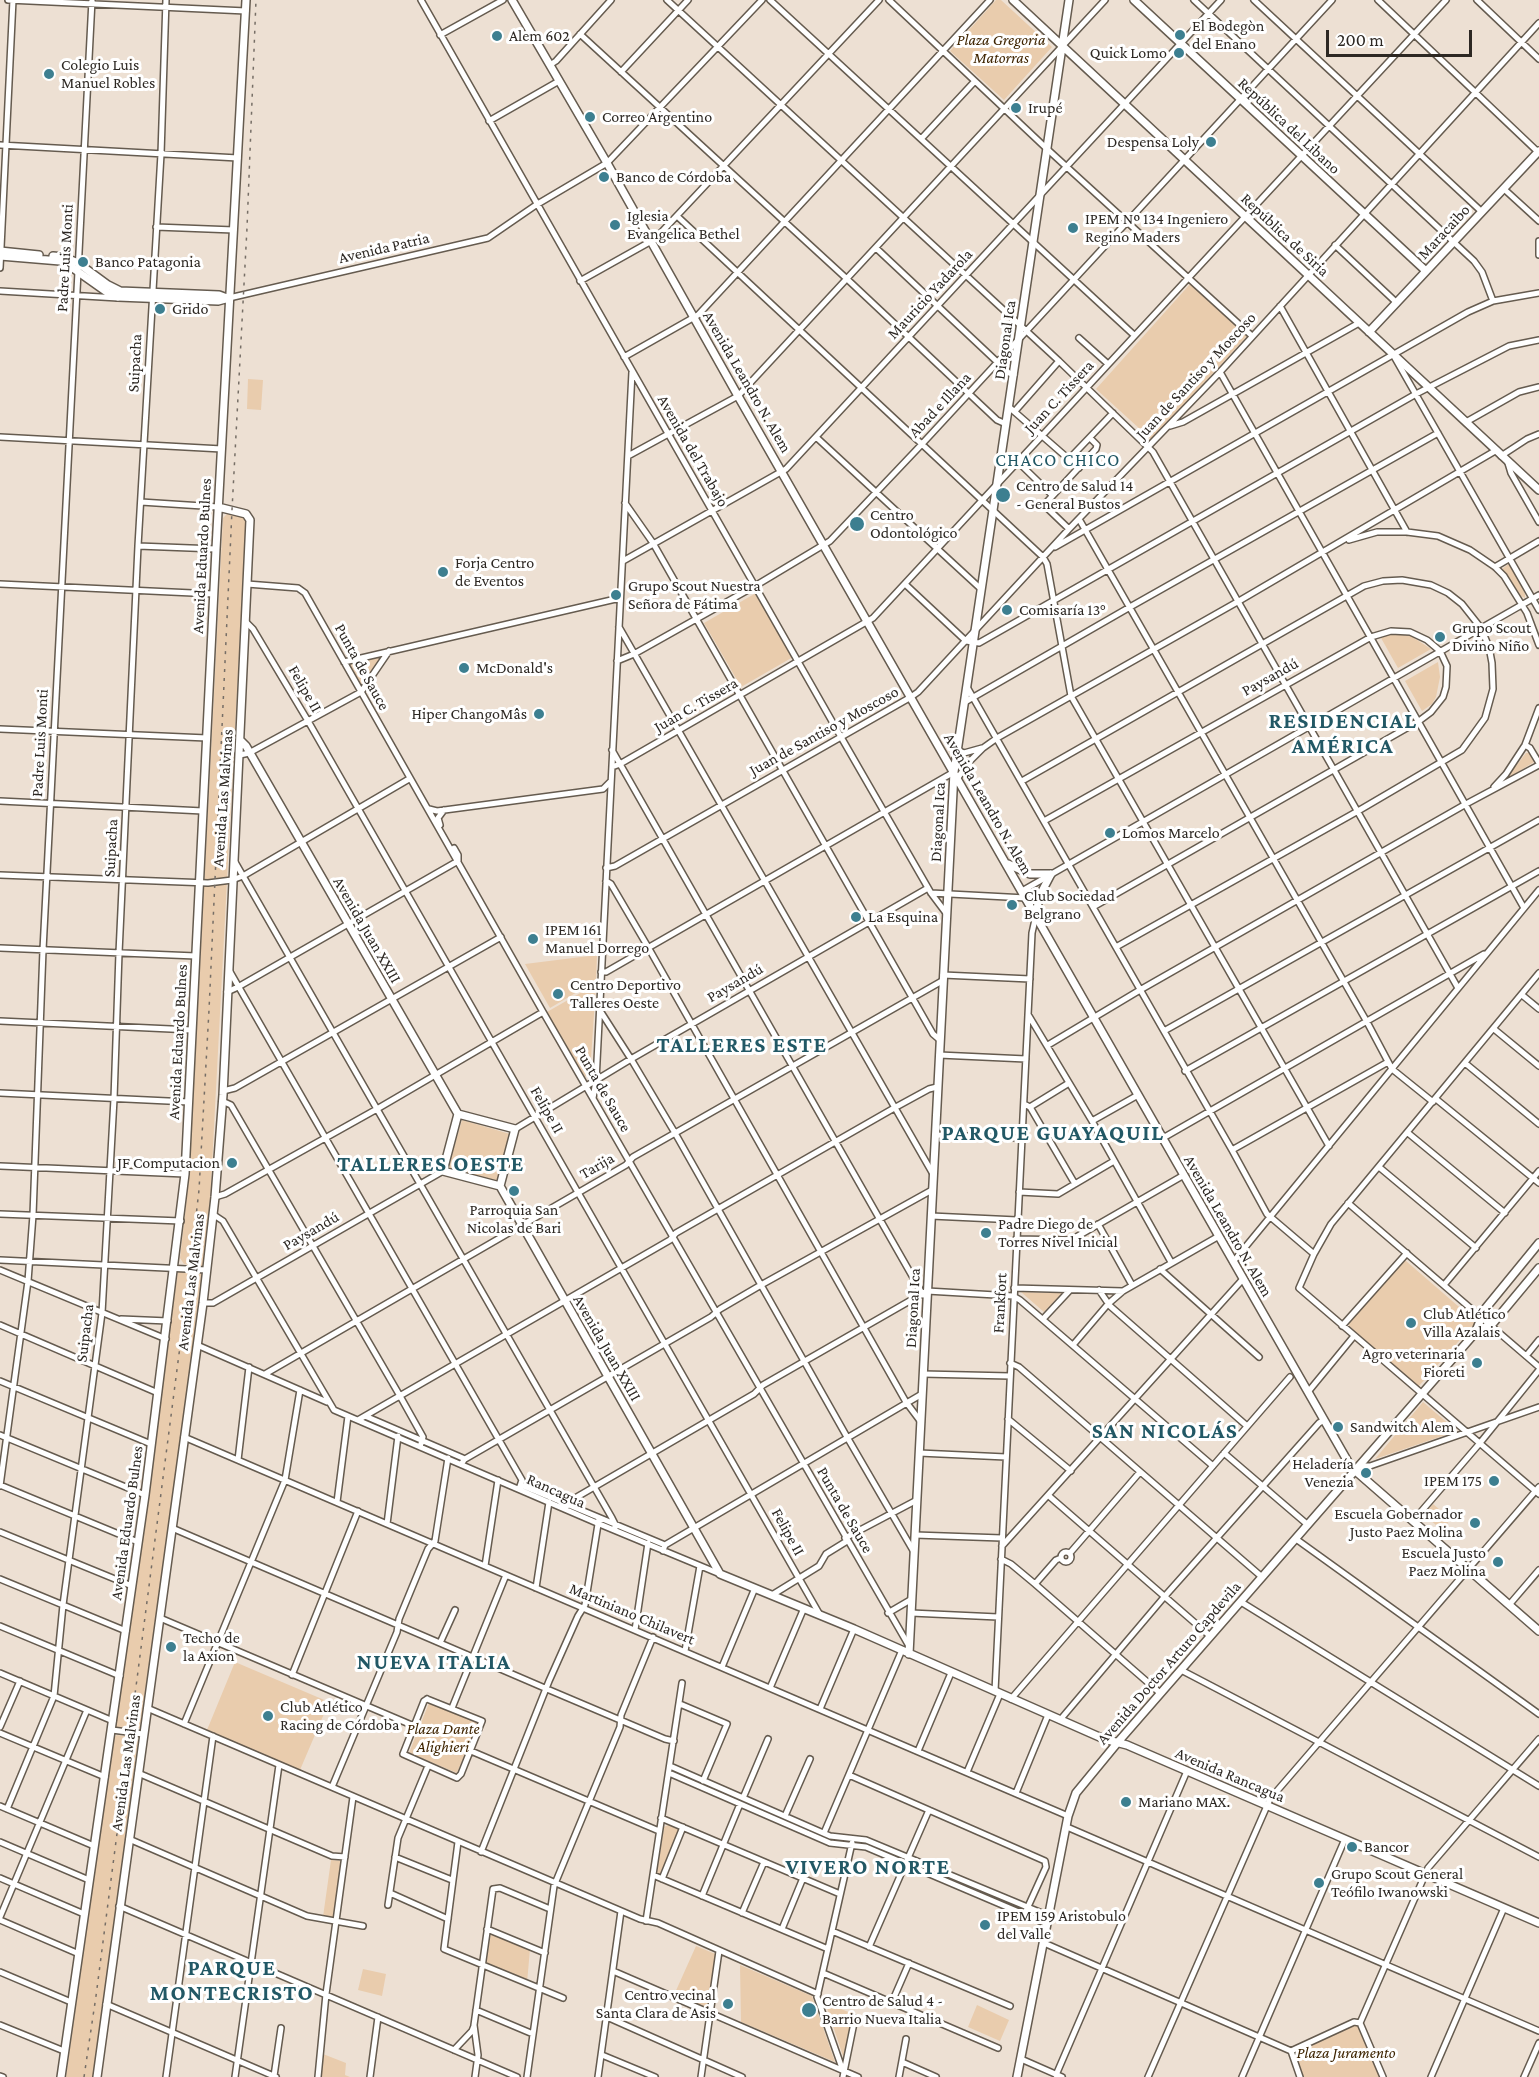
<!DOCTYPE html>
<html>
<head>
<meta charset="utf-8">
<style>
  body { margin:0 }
  #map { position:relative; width:1539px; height:2077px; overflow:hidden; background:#ede0d3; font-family:"Crimson Pro",serif }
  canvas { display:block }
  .scale { position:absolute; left:1326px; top:30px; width:146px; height:27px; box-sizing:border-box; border:3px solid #2d2823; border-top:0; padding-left:8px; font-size:18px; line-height:21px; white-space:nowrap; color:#2d2823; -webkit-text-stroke:4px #fff; paint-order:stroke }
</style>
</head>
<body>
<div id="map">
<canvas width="1539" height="2077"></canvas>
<div class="scale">200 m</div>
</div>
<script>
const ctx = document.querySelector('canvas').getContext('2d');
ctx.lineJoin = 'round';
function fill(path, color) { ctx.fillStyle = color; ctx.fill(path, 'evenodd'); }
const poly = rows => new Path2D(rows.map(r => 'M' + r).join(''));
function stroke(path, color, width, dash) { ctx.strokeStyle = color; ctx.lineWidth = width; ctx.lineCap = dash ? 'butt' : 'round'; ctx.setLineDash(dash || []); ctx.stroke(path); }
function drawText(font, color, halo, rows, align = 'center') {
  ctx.font = font + ' "Crimson Pro",serif'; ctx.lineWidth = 6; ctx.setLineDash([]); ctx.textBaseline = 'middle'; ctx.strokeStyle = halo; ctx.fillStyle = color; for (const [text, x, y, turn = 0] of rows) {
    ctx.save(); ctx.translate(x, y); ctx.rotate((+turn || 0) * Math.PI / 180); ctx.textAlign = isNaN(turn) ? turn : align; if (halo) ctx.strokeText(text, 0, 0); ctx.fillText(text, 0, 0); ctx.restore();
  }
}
fill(poly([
  [996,0,1001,0,1052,47,1004,100,950,51],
  [1191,283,1248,335,1152,440,1096,389],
  [248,379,263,380,261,410,247,409],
  [227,514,240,516,246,520,210,1203,205,1263,202,1266,184,1264,180,1258,189,1179,223,518],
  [1510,563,1525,594,1525,598,1521,596,1502,569],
  [756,593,793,657,741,687,704,623],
  [1392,633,1411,636,1431,649,1398,668,1381,638],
  [389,651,361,692,344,662],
  [1438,662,1440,677,1436,697,1432,704,1422,711,1405,681],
  [1526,753,1529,753,1534,762,1505,780],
  [597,955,596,981,550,1008,525,964],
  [596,984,590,1074,585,1077,547,1012],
  [462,1120,510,1134,497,1181,448,1168],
  [1403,1261,1406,1261,1473,1319,1474,1324,1418,1387,1349,1326,1348,1322],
  [178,1271,200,1272,203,1276,140,1728,137,1731,117,1729,115,1722],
  [1021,1292,1062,1293,1044,1312],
  [1423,1402,1457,1431,1375,1459],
  [1433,1504,1451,1519,1442,1530,1424,1515],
  [235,1662,329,1702,300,1770,207,1730],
  [429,1703,478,1723,457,1773,409,1753],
  [117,1735,134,1738,138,1742,93,2077,66,2077,113,1738],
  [668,1825,679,1829,680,1832,662,1875,659,1875,657,1873,664,1827],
  [331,1860,342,1861,334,1918,323,1917],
  [491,1932,530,1949,527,1983,486,1966],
  [696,1946,718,1955,709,2010,674,1995],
  [740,1965,812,1996,835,2062,741,2022],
  [363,1969,386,1974,382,1996,358,1990],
  [825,2002,853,2014,844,2059],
  [977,2005,1009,2020,1000,2041,968,2027],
  [1360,2023,1383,2077,1300,2077,1291,2051,1293,2048],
  [323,2054,346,2063,345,2075,350,2077,321,2077]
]), '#e9ccad');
const minor = poly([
  [8,0,246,11],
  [421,0,841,737,931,893,946,913],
  [667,0,1059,361,1153,452,1458,988],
  [770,0,1134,335],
  [889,0,1046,148,1252,336],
  [1194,0,1474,261,1482,272,1493,301],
  [1254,0,1482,212],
  [1378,0,1538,152],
  [1477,0,1539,59],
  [580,34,847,279,997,420,1006,424],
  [440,35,503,0],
  [550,65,556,61,611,0],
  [621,72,688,0],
  [489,121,559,81],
  [921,139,975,81],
  [0,145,238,158],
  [1504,189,1539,221],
  [677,216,1043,557,1047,564,1071,696,1329,1146],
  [156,227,234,230],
  [1539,241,1539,255],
  [1335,245,1397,303],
  [876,248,1009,373,1014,375],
  [0,268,13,0],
  [580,281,655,239,879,0],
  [0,291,118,298],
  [229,298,488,238,536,205,607,163,762,0],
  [1280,306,1407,532],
  [1079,338,1108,364],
  [624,357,698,315,990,0],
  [1395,358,1539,610],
  [1220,372,1524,908],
  [1009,407,1079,468],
  [1015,411,1059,361],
  [1466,422,1519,392,1539,387],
  [1170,426,1183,422,1359,323],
  [0,437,222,449],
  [816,437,981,589],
  [628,456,738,396,1105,0],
  [1501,456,1527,439,1539,434],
  [1069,459,1113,413],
  [1018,462,1052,495],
  [1508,463,1511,473,1539,522],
  [141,502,218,507],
  [625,503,653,543,933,1034,940,1040],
  [1079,519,1367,1022,1392,1069,1433,1102],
  [1069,529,1044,505,1096,449,1097,445,1090,438],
  [1349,540,1377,532,1407,532,1438,536,1470,550,1495,567,1504,576,1527,613,1539,645],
  [138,546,216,549],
  [1055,547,1468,312,1493,301,1539,293],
  [623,561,786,469,1221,0],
  [1495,567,1539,541],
  [0,584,214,594],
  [247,584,298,588,305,593,543,1012,909,1646],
  [905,584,966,641,979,643,1416,394,1509,346,1539,340],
  [246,622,253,629,308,721,820,1615],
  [619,627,933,1174],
  [617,661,634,654,755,586,830,541,922,444,1332,0],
  [344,662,620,598],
  [967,687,1232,1150,1267,1214,1314,1254],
  [965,702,1130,607,1438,433],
  [0,729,207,738],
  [1525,745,1530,748,1539,763],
  [612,750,923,1295],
  [957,750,964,753,982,748],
  [240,755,249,753,361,692,389,651],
  [612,767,620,764,873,618,1446,0],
  [957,779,969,762,983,748,997,738,1239,601,1495,451],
  [1022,781,1364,586,1383,581,1402,580,1431,585,1448,593,1462,604,1481,628,1489,647,1492,663,1493,689,1485,718,1462,750,1358,811,1116,947],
  [1494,787,1506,774,1525,745,1539,708],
  [0,801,203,811],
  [429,809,437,811,603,789,610,782],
  [1044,821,1371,637,1391,631,1410,632,1427,640,1440,651,1447,666,1446,687,1443,697,1431,712,1419,721,1093,907],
  [440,825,438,818,444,810],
  [235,862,612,1518,615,1524,615,1530],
  [606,868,615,866,911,697,918,692,1069,529,1220,372,1539,23],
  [0,875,208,883,232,880,243,876,409,779],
  [606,881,611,884,648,947,906,1402,921,1422],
  [1022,891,1539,595],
  [931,893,1026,898],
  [0,948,196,956],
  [229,970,522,1480,519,1489],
  [601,972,606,972,954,772],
  [1539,973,1331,1224,1314,1254,1299,1288,1539,1494],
  [943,975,1030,979],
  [227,992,238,987,458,861,458,855,454,848],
  [1522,995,1539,1009],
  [599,1009,631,1059,675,1133,847,1437,914,1552],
  [1029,1016,1092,1121,1171,1262],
  [0,1021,192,1030],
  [1494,1029,1539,1066],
  [1164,1031,1539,820],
  [1048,1045,1140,990,1466,804,1539,765],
  [939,1055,1026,1059],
  [1465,1063,1539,1124],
  [1185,1071,1539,871],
  [223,1091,235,1088,501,937],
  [0,1093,189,1102],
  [593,1098,596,1081,632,372],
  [1436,1099,1539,1183],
  [222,1101,231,1105,400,1396,423,1437,420,1447],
  [1024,1104,1030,1107,1075,1184],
  [1030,1107,1069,1083],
  [1092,1121,1138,1095],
  [515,1129,631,1059,928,888],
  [1408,1133,1505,1213],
  [935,1135,1021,1138],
  [1163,1138,1484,954],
  [1232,1150,1388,1062],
  [0,1166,185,1174],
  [1379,1167,1476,1248],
  [1019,1192,1058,1194,1114,1161],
  [215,1197,225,1194,377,1109,543,1012],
  [1348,1203,1539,1367],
  [0,1214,181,1221],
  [214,1215,223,1221,334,1410,597,1523,720,1574],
  [931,1216,1017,1220],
  [1098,1224,1132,1285],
  [1016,1239,1071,1240,1184,1175],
  [0,1260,207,1270],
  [1233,1262,1539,890],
  [1160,1269,1259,1357],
  [0,1270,166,1339],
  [1444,1285,1539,1171],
  [1014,1288,1123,1291],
  [1099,1290,1110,1306,1247,1426],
  [203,1303,213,1303,443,1171],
  [121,1319,168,1321],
  [1043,1319,1070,1290],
  [0,1325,158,1393],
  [1342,1326,1407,1253],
  [197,1345,327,1402],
  [1073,1345,1108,1304,1123,1291,1219,1236],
  [1526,1356,1539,1340],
  [1010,1363,1019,1367,1262,1577],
  [265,1374,626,1165,633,1157,942,981],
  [923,1374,1010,1376],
  [0,1381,151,1444],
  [1308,1392,1354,1336],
  [365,1416,465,1459],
  [1008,1419,1071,1471],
  [358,1420,670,1240,676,1233,896,1107,929,1089,937,1087],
  [0,1435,145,1495],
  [184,1437,1068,1816],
  [919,1453,1006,1457],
  [1224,1453,1308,1525],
  [238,1460,249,1367],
  [461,1464,465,1459,711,1317,720,1309,761,1285,932,1190],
  [1359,1466,1370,1466,1539,1407],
  [0,1485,138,1542],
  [521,1485,665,1545],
  [0,1486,28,1281,33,1215,43,950,92,0],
  [1049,1496,1210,1636],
  [337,1502,348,1416],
  [565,1509,570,1501,754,1394,763,1385,927,1291,1013,1296,1020,1300,1213,1466],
  [1413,1521,1480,1443,1539,1370],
  [387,1524,398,1436],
  [172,1528,547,1689,665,1739,674,1741],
  [0,1532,132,1586],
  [915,1535,1002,1538],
  [845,1538,917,1500],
  [1296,1539,1539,1714],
  [1002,1546,1243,1279],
  [663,1551,665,1545,922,1394],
  '1061 1557a5 5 0 1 1 10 0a5 5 0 1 1-10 0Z',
  [1070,1553,1140,1472],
  [1001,1559,1011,1564,1035,1584,1160,1693],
  [485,1566,498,1480],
  [0,1579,126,1631],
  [1035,1584,1056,1560,1061,1558],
  [536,1588,549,1502],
  [772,1595,819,1566,826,1554,847,1541],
  [1241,1602,1539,1786],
  [1509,1605,1539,1570],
  [888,1613,912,1599],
  [911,1613,998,1617],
  [160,1618,414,1726],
  [0,1626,120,1676],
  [635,1630,648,1543],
  [440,1643,455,1610],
  [685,1651,700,1566],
  [722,1667,755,1588],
  [1181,1670,1539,1857],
  [0,1673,113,1721],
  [292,1675,358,1511],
  [770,1688,804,1608],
  [995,1691,1032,933,1036,915],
  [427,1699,482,1721,461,1774,457,1778,403,1754,424,1701,427,1699],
  [1011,1699,1290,1377],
  [680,1704,727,1724,703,1781],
  [147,1708,640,1919,658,1923,818,1994],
  [452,1708,506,1575],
  [820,1709,854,1629],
  [1060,1720,1165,1596,1319,1423,1324,1420],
  [184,1724,285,1480,300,1390],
  [0,1727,20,1681],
  [112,1730,143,1734],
  [0,1733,105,1777],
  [471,1751,659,1831],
  [918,1751,951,1673],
  [670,1766,830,1836,866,1840,1049,1916],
  [967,1772,1000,1694],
  [138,1773,332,1856,345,1857],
  [669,1773,830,1843,866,1847,1047,1924],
  [849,1775,1045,1861,1046,1867,1026,1911],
  [332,1787,397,1632,399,1619,428,1549,435,1541,448,1458],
  [1016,1793,1048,1715],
  [743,1798,768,1739],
  [0,1806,94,1846],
  [7,1809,54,1696,63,1605,102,1313,114,1099,119,953,138,546,161,154,166,0],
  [785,1816,810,1759],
  [661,1818,840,1894],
  [1067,1827,1539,2031],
  [824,1833,902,1650],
  [129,1839,307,1916,363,1926],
  [0,1842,89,1880],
  [458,1842,444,1949,563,1998],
  [481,1852,549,1681,578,1616,585,1605,599,1518],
  [395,1857,452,1880],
  [653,1875,828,1949],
  [0,1878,84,1914],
  [662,1879,683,1827],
  [390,1893,448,1919],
  [702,1896,740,1804],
  [388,1905,398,1838,428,1766],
  [119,1906,517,2077],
  [742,1913,764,1862],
  [0,1917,87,1710],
  [0,1920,79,1954],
  [646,1921,682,1683],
  [487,1929,545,1953],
  [782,1929,803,1878],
  [832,1931,1010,2006],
  [1044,1943,1291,2051],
  [869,1947,929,1810],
  [613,1971,858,2077],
  [0,1972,71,2002],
  [823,1973,998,2048],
  [892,2002,909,1963],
  [106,2004,276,2077],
  [476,2010,533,2034],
  [607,2017,742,2077],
  [1360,2023,1428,1868,1539,1739],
  [1360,2023,1383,2077],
  [0,2025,64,2051],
  [454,2050,472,2031,474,2026],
  [1291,2051,1354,2022,1360,2023],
  [1291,2051,1300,2077],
  [602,2055,655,2077],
  [1021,2059,1062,2077],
  [902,2062,936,2077],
  [843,2071,817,1997,852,1843],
  [1056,2075,1187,1771],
  [0,2076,3,2077],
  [274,2076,281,2028],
  [166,2077,213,1736],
  [235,2077,279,1765],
  [318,2077,326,1994,353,1797],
  [370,2077,378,2017],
  [475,2077,478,2055,474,2025,493,1889,500,1888,550,1909],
  [527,2077,554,1886,620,1727,621,1715,653,1637],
  [598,2077,621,1911],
  [701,2077,719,1951],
  [843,2077,855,2018],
  [899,2077,906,2039],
  [1148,2077,1270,1799,1539,1487],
  [1242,2077,1345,1839],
  [1431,2077,1504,1908],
  [1524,2077,1539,2043]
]);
const major = poly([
  [512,0,607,163,738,396,1351,1467,1539,1631],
  [1013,0,1539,490],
  [1134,0,1426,271],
  [0,251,39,255],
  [0,256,60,261,67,264,108,293,118,297,218,301,229,298],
  [53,256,64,257,78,263,108,285,120,291,219,295,227,298],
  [1369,332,1539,151],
  [241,741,246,746,458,1114,443,1171,500,1186],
  [1008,864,1030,874,1051,874],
  [1036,915,1039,897,1051,874],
  [458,1114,515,1129,500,1186,720,1574,854,1629,1104,1739,1127,1745,1539,1923],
  [1475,1333,1494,1322,1539,1268],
  [909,1654,954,772,1069,0],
  [61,2077,145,1495,185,1174,216,549,246,0],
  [97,2077,203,1303,215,1197,223,1095,250,520,246,514,218,507],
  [1017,2077,1068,1816,1076,1793,1118,1742,1475,1333,1485,1309,1539,1243]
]);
stroke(minor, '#655b4f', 8);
stroke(major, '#655b4f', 10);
stroke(minor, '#fff', 5);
stroke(major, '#fff', 7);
stroke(poly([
  [84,2077,96,1996,190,1269,199,1190,209,1010,232,510,247,228,256,0]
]), '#766e66', 1.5, [3, 6]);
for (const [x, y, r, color] of [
  [1180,35,6,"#3d7f90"],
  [497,36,6,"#3d7f90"],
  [1179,53,6,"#3d7f90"],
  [49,74,6,"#3d7f90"],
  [1016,108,6,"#3d7f90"],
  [590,117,6,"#3d7f90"],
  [1211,142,6,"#3d7f90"],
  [604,177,6,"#3d7f90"],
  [615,225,6,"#3d7f90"],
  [1073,228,6,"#3d7f90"],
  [83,262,6,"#3d7f90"],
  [160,309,6,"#3d7f90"],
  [1003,495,8,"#3d7f90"],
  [857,524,8,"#3d7f90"],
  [443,572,6,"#3d7f90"],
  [616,595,6,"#3d7f90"],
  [1007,610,6,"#3d7f90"],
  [1440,637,6,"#3d7f90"],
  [464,668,6,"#3d7f90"],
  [539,714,6,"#3d7f90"],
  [1110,833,6,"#3d7f90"],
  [1012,905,6,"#3d7f90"],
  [856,917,6,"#3d7f90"],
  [533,939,6,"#3d7f90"],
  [558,994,6,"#3d7f90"],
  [232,1163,6,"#3d7f90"],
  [514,1191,6,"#3d7f90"],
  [986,1233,6,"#3d7f90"],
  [1411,1323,6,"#3d7f90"],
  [1477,1363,6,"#3d7f90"],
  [1338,1427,6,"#3d7f90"],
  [1366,1473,6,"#3d7f90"],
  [1494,1481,6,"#3d7f90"],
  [1475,1523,6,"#3d7f90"],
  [1498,1562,6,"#3d7f90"],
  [171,1647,6,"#3d7f90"],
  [268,1716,6,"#3d7f90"],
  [1126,1802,6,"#3d7f90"],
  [1352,1847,6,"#3d7f90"],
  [1319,1883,6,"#3d7f90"],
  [985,1925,6,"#3d7f90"],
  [728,2004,6,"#3d7f90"],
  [809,2010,8,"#3d7f90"]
]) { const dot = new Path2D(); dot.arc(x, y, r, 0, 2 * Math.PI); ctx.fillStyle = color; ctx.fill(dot); stroke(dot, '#fff', 2); }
drawText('16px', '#2d2823', '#fff', [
  ["El Bodegòn",1192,26],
  ["del Enano",1192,44],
  ["Alem 602",509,36],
  ["Quick Lomo",1167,53,"right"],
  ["Colegio Luis",61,65],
  ["Manuel Robles",61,83],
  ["Irupé",1028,108],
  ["Correo Argentino",602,117],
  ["Despensa Loly",1199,142,"right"],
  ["Banco de Córdoba",616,177],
  ["Iglesia",627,216],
  ["Evangelica Bethel",627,234],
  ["IPEM Nº 134 Ingeniero",1085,219],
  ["Regino Maders",1085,237],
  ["Banco Patagonia",95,262],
  ["Grido",172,309],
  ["Centro de Salud 14",1016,486],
  ["- General Bustos",1016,504],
  ["Centro",870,515],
  ["Odontológico",870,533],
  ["Forja Centro",455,563],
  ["de Eventos",455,581],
  ["Grupo Scout Nuestra",628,586],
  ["Señora de Fátima",628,604],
  ["Comisaría 13°",1019,610],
  ["Grupo Scout",1452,628],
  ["Divino Niño",1452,646],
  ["McDonald's",476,668],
  ["Hiper ChangoMâs",527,714,"right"],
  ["Lomos Marcelo",1122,833],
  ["Club Sociedad",1024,896],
  ["Belgrano",1024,914],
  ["La Esquina",868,917],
  ["IPEM 161",545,930],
  ["Manuel Dorrego",545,948],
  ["Centro Deportivo",570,985],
  ["Talleres Oeste",570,1003],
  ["JF Computacion",220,1163,"right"],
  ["Parroquia San",514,1210,"center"],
  ["Nicolas de Bari",514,1228,"center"],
  ["Padre Diego de",998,1224],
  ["Torres Nivel Inicial",998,1242],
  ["Club Atlético",1423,1314],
  ["Villa Azalais",1423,1332],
  ["Agro veterinaria",1465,1354,"right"],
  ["Fioreti",1465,1372,"right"],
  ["Sandwitch Alem",1350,1427],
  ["Heladería",1354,1464,"right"],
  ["Venezia",1354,1482,"right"],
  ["IPEM 175",1482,1481,"right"],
  ["Escuela Gobernador",1463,1514,"right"],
  ["Justo Paez Molina",1463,1532,"right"],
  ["Escuela Justo",1486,1553,"right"],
  ["Paez Molina",1486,1571,"right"],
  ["Techo de",183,1638],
  ["la Axion",183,1656],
  ["Club Atlético",280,1707],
  ["Racing de Córdoba",280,1725],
  ["Mariano MAX.",1138,1802],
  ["Bancor",1364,1847],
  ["Grupo Scout General",1331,1874],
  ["Teófilo Iwanowski",1331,1892],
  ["IPEM 159 Aristobulo",997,1916],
  ["del Valle",997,1934],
  ["Centro vecinal",716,1995,"right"],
  ["Santa Clara de Asis",716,2013,"right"],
  ["Centro de Salud 4 -",822,2001],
  ["Barrio Nueva Italia",822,2019]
], 'left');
drawText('italic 16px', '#3e2400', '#fff', [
  ["Plaza Gregoria",1001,40],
  ["Matorras",1001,58],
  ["Plaza Dante",443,1729],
  ["Alighieri",443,1747],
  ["Plaza Juramento",1346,2053]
]);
drawText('16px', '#2d2823', '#fff', [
  ["República del Libano",1289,126,43],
  ["Maracaibo",1444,232,-47],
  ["República de Siria",1285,235,43],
  ["Avenida Patria",384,248,-13],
  ["Padre Luis Monti",65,258,-87],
  ["Mauricio Yadarola",930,294,-47],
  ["Diagonal Ica",1005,340,-82],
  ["Suipacha",135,363,-87],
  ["Juan de Santiso y Moscoso",1196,376,-47],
  ["Avenida Leandro N. Alem",747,382,60],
  ["Juan C. Tissera",1059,397,-47],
  ["Abad e Illana",940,405,-47],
  ["Avenida del Trabajo",693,451,60],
  ["Avenida Eduardo Bulnes",202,556,-87],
  ["Punta de Sauce",362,667,61],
  ["Paysandú",1270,677,-29],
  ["Felipe II",305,689,60],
  ["Juan C. Tissera",696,705,-30],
  ["Juan de Santiso y Moscoso",824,731,-29],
  ["Padre Luis Monti",40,743,-87],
  ["Avenida Las Malvinas",223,798,-86],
  ["Avenida Leandro N. Alem",988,804,60],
  ["Diagonal Ica",938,822,-87],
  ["Suipacha",111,848,-87],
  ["Avenida Juan XXIII",367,930,60],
  ["Paysandú",735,983,-30],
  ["Avenida Eduardo Bulnes",178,1042,-87],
  ["Punta de Sauce",603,1089,60],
  ["Felipe II",547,1110,60],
  ["Tarija",597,1166,-30],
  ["Avenida Leandro N. Alem",1228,1226,60],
  ["Paysandú",311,1231,-30],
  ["Avenida Las Malvinas",191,1282,-83],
  ["Frankfort",1000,1303,-87],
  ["Diagonal Ica",913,1308,-87],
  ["Suipacha",85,1333,-83],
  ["Avenida Juan XXIII",607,1348,60],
  ["Rancagua",556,1491,24],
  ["Punta de Sauce",845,1510,60],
  ["Avenida Eduardo Bulnes",127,1523,-82],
  ["Felipe II",788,1532,61],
  ["Martiniano Chilavert",632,1614,23],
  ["Avenida Doctor Arturo Capdevila",1169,1663,-49],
  ["Avenida Las Malvinas",126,1763,-82],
  ["Avenida Rancagua",1230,1775,23]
]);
ctx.letterSpacing = '1.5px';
drawText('18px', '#225865', '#fff', [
  ["CHACO CHICO",1058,460]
]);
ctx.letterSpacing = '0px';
ctx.letterSpacing = '1.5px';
drawText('bold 22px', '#225865', '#fff', [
  ["RESIDENCIAL",1343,721],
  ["AMÉRICA",1343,746],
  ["TALLERES ESTE",742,1045],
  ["PARQUE GUAYAQUIL",1053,1133],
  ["TALLERES OESTE",431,1164],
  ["SAN NICOLÁS",1165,1431],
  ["NUEVA ITALIA",434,1662],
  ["VIVERO NORTE",868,1867],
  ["PARQUE",232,1968],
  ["MONTECRISTO",232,1993]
]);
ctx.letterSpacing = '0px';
</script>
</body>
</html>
